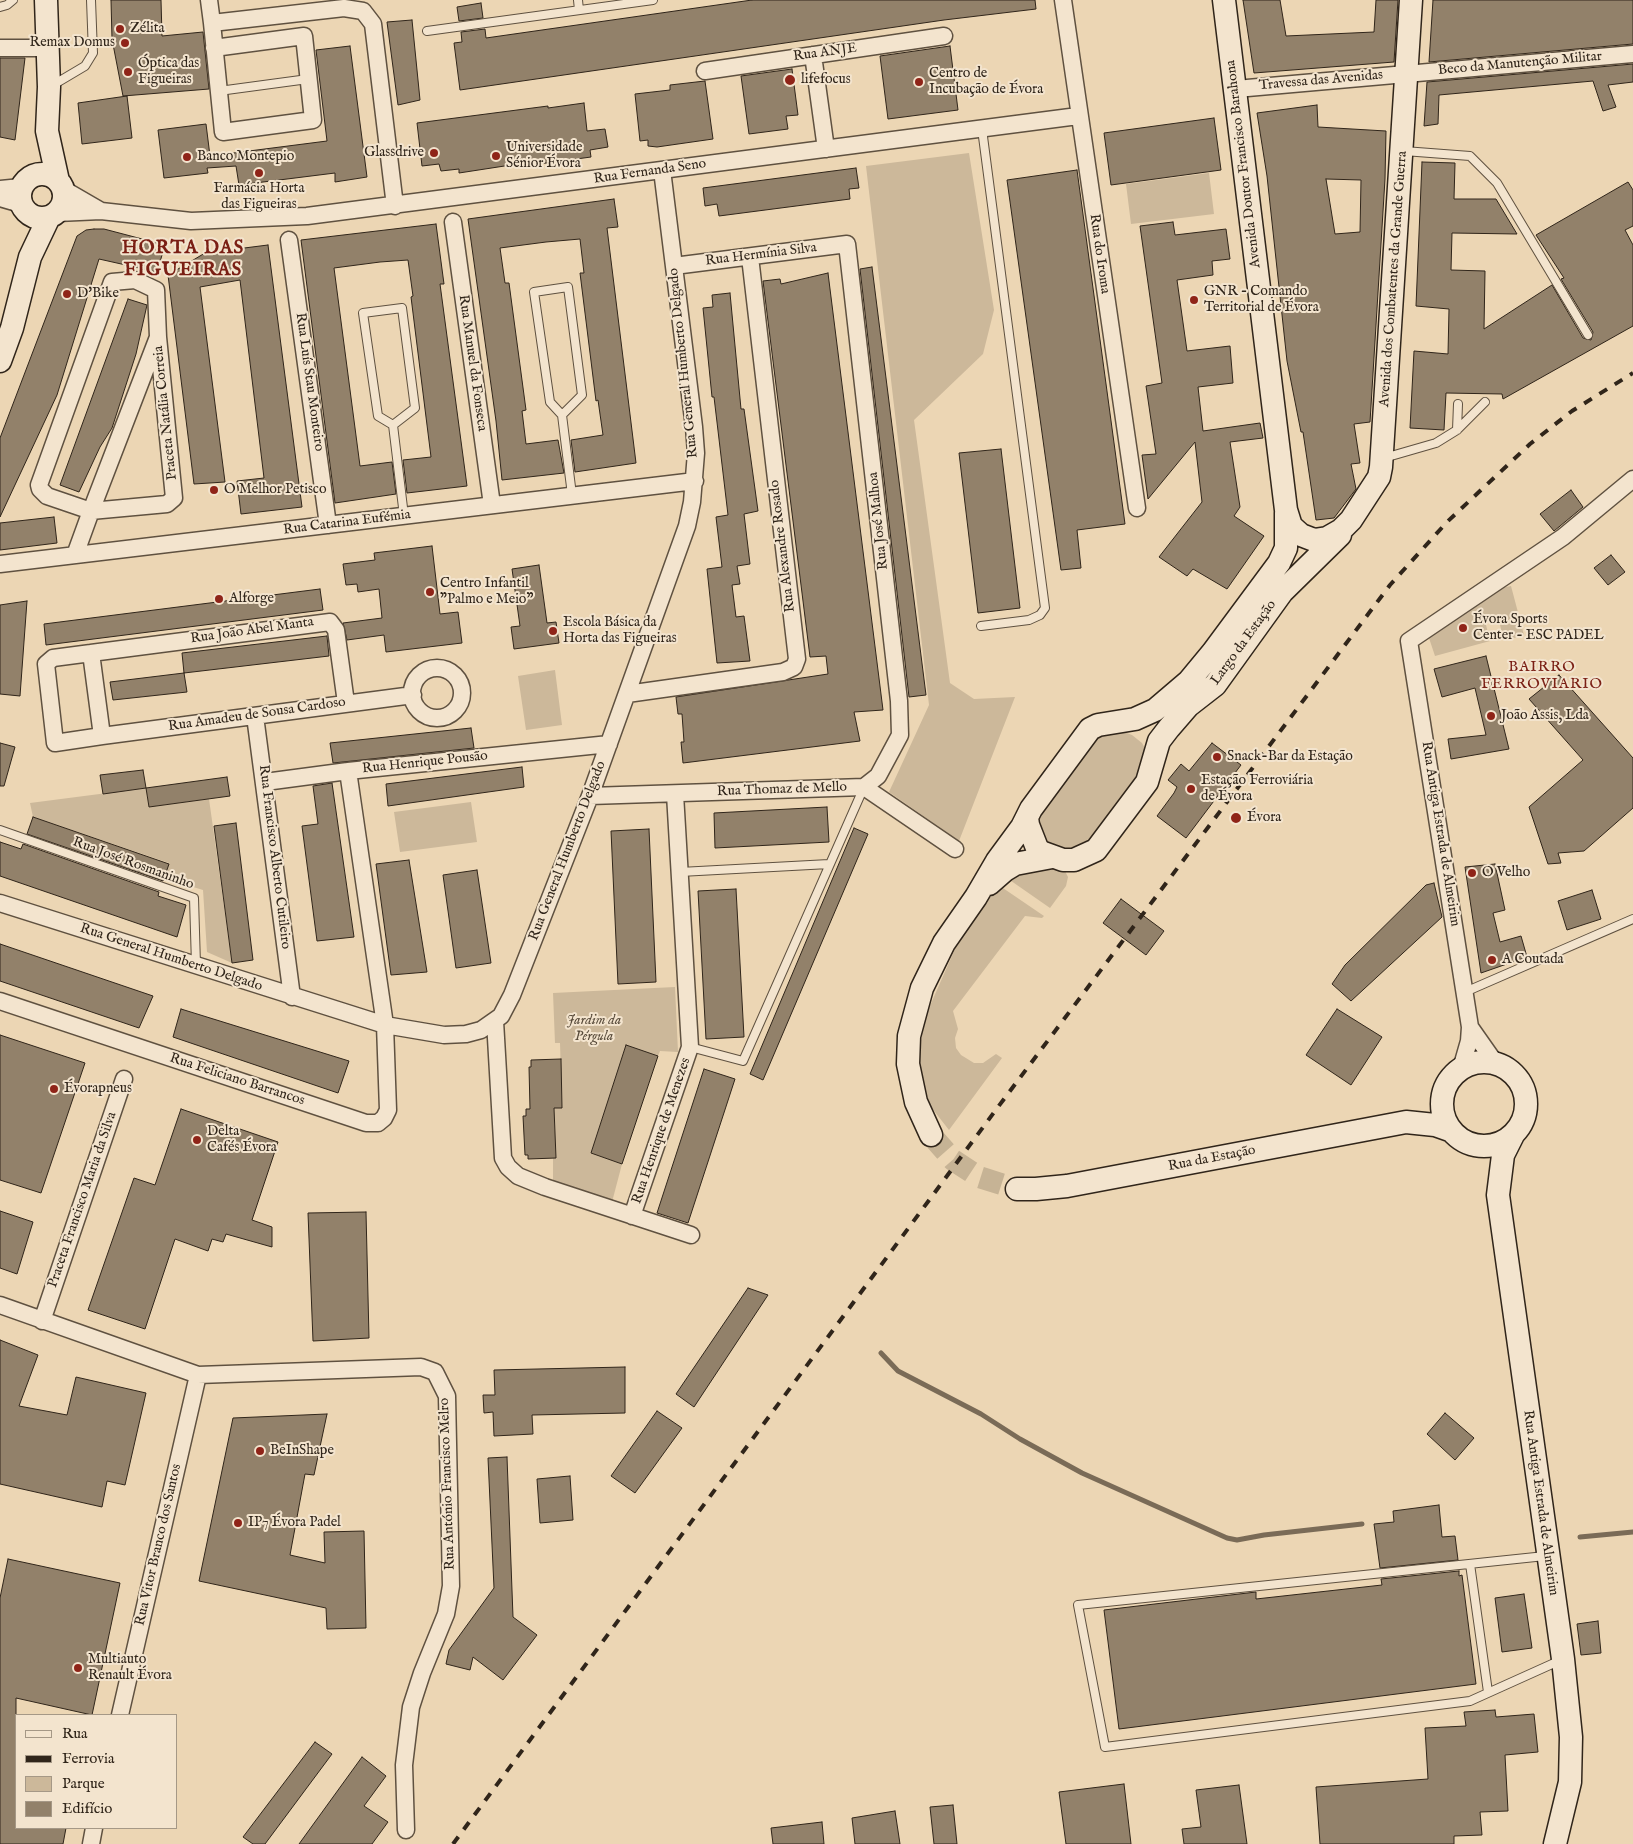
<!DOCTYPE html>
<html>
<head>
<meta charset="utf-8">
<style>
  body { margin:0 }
  #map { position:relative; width:1633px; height:1844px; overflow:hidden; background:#ecd6b4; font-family:"IM FELL English",serif }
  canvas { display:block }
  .legend { position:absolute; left:15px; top:1714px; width:162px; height:115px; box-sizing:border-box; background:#f3e4ce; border:1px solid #a59886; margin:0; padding:6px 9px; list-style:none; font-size:15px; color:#30251a }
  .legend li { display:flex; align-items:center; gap:10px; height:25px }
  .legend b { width:25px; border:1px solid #a59886 }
</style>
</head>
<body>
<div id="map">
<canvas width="1633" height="1844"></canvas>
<ul class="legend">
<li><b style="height:6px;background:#f3e4ce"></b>Rua</li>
<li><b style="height:6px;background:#30251a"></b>Ferrovia</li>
<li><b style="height:14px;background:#ccb89a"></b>Parque</li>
<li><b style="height:14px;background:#92816a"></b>Edifício</li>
</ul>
</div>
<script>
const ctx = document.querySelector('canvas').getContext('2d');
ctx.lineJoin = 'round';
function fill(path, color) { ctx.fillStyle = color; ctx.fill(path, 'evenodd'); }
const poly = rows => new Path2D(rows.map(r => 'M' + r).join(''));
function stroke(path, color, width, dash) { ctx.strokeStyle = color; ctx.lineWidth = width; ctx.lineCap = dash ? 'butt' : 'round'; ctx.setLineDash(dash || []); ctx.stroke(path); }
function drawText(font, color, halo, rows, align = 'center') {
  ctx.font = font + ' "IM FELL English",serif'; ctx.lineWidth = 4; ctx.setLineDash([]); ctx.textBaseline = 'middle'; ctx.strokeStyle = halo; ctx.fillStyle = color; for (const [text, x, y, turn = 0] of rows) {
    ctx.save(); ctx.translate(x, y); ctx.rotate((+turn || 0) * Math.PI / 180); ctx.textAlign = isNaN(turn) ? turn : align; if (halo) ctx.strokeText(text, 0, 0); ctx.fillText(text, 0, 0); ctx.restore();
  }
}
fill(poly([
  [969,153,994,310,983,354,914,420,950,683,974,699,1015,697,959,841,889,792,929,705,866,166],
  [1209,173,1214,214,1131,224,1126,184],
  [1511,586,1524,635,1504,641,1498,617,1485,621,1490,641,1435,656,1428,635,1502,588],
  [555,670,562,725,526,730,518,676],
  [1122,731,1132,735,1142,743,1147,752,1142,780,1078,853,1043,847,1032,816,1093,735],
  [146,788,149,807,209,799,232,963,207,952,203,890,164,878,169,863,33,817,30,803],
  [471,802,477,842,400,852,394,812],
  [1029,864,1064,869,1068,877,1066,886,1050,908,1004,876],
  [997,884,1044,916,1042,918,1025,916,953,1011,958,1029,955,1038,956,1048,961,1055,974,1063,983,1063,996,1054,1002,1058,949,1130,931,1107,922,1082,919,1058,922,1031,929,1008,955,949],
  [675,987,678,1052,660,1051,658,1056,626,1046,591,1153,622,1164,612,1202,553,1182,553,1158,556,1157,554,1108,562,1107,560,1043,555,1043,553,993]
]), '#ccb89a');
stroke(poly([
  [881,1353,898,1371,981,1414,1020,1439,1082,1473,1227,1538,1237,1540,1264,1535,1362,1524],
  [1580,1537,1633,1532]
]), '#7a6b57', 5);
const building = poly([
  [111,0,161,0,162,36,203,32,209,89,123,96,112,39,111,0],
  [752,0,1035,0,1036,9,944,20,460,90,454,43,462,42,461,32,485,29,486,38,752,0],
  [1243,0,1280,0,1286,36,1374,32,1376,0,1398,0,1394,62,1254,73,1243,0],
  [1433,0,1633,0,1633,44,1429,62,1433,0],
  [481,3,483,18,459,21,457,7,481,3],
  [412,20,420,100,398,105,387,22,412,20],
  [350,46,367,177,335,182,335,173,239,185,236,166,207,168,208,173,164,178,158,130,206,124,210,156,327,141,316,50,350,46],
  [950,46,958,110,888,119,880,56,950,46],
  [0,58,25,58,15,140,0,137,0,58],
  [1633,64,1633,82,1608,85,1616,107,1603,111,1593,81,1439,95,1438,124,1424,126,1427,82,1633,64],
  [792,69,798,115,786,116,788,129,749,134,741,76,792,69],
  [705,81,713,139,657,147,648,146,648,140,640,141,635,94,670,90,670,85,705,81],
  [127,96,132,138,82,144,78,103,127,96],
  [584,103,587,131,605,129,608,147,590,150,591,157,524,166,524,163,459,173,459,169,441,171,439,164,422,166,417,123,548,106,548,108,584,103],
  [1317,105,1318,127,1386,131,1385,179,1370,422,1354,424,1360,463,1351,464,1356,489,1334,518,1316,520,1303,432,1301,432,1287,361,1267,176,1257,113,1317,105],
  [1326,179,1361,180,1360,232,1335,234,1326,179],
  [1214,118,1221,170,1111,185,1104,133,1214,118],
  [1422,162,1455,163,1454,199,1496,199,1517,234,1452,233,1451,270,1485,271,1484,329,1552,285,1583,338,1591,340,1593,332,1561,279,1564,278,1536,235,1628,182,1633,190,1633,226,1625,230,1633,245,1633,326,1503,399,1502,394,1446,393,1444,430,1410,428,1414,351,1448,354,1449,309,1416,306,1422,162],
  [856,168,859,188,849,189,850,199,719,216,717,204,705,206,703,188,856,168],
  [1077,170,1125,524,1077,530,1081,568,1061,570,1007,180,1077,170],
  [614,199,618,227,607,228,636,463,575,472,571,440,603,435,598,400,596,401,580,273,584,273,580,239,546,242,500,248,505,283,509,283,526,410,522,411,526,444,558,440,564,473,502,480,496,421,468,219,614,199],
  [1173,222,1175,235,1226,229,1230,259,1212,261,1213,275,1177,280,1187,351,1230,346,1233,383,1198,387,1203,431,1260,423,1263,438,1230,442,1240,507,1234,516,1264,536,1227,589,1193,569,1187,576,1159,557,1202,502,1195,442,1148,499,1142,455,1156,454,1146,386,1162,383,1140,226,1173,222],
  [436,224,444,284,440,284,467,486,407,493,403,460,431,457,411,297,413,296,408,260,380,262,334,268,360,466,392,462,396,494,335,503,301,240,436,224],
  [94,229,104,229,165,245,157,272,99,259,57,395,0,517,0,438,77,236,86,230,94,229],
  [268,245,302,507,241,514,237,481,264,478,240,280,200,287,225,482,194,484,168,275,205,253,268,245],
  [872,267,926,695,909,697,860,269,872,267],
  [828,273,883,710,854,712,860,741,683,763,681,742,684,742,682,714,678,714,676,697,828,674,826,656,810,657,763,281,780,279,781,284,828,273],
  [730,293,741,409,744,409,758,511,744,514,750,564,737,566,740,584,732,585,736,617,744,616,750,661,717,663,707,569,722,567,716,517,728,515,714,397,712,397,703,308,713,307,712,295,730,293],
  [128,299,147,305,136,354,112,428,100,447,79,492,60,485,128,299],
  [1001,449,1020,608,978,613,959,453,1001,449],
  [1571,490,1583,507,1554,531,1540,514,1571,490],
  [54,517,57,543,0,550,0,523,54,517],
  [432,546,440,614,458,612,462,643,386,652,384,635,347,640,343,623,382,618,379,589,358,592,357,584,346,585,343,564,375,560,374,553,432,546],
  [1611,555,1625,572,1608,585,1594,568,1611,555],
  [539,565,547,623,556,622,559,643,514,649,511,627,520,626,512,569,539,565],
  [320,589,323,610,46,645,44,624,320,589],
  [27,601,20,696,0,694,0,605,27,601],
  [327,636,329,656,184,673,182,653,327,636],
  [1486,656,1509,749,1451,759,1448,739,1486,735,1475,688,1442,697,1434,669,1486,656],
  [184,673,187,692,113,700,110,682,184,673],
  [1559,675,1633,758,1633,808,1584,851,1558,853,1561,863,1548,864,1529,807,1583,760,1529,699,1559,675],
  [471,728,474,748,333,763,330,743,471,728],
  [0,743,15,747,4,786,0,786,0,743],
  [1212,743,1241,765,1186,838,1157,816,1174,793,1177,787,1168,780,1181,764,1189,771,1212,743],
  [522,767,524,787,388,806,386,784,522,767],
  [143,770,146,788,103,794,100,775,143,770],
  [227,777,230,796,149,807,146,788,227,777],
  [332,783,354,937,317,941,302,826,318,824,313,786,332,783],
  [827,807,829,842,715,848,714,813,827,807],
  [33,817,169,864,163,881,27,834,33,817],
  [236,823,253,960,232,963,214,826,236,823],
  [854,828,868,834,763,1080,750,1074,854,828],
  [649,829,656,982,618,984,611,831,649,829],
  [0,842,21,849,23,844,159,892,158,896,186,905,177,937,0,876,0,842],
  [409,860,427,972,391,975,376,864,409,860],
  [1495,864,1505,910,1493,913,1500,942,1521,936,1527,957,1481,973,1465,867,1495,864],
  [477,870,491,963,456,968,443,875,477,870],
  [1434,883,1442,917,1351,1001,1332,984,1345,965,1426,885,1434,883],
  [736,889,744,1037,706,1039,698,891,736,889],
  [1592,890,1601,919,1567,930,1558,901,1592,890],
  [1121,899,1164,931,1146,955,1103,923,1121,899],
  [0,944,153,996,139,1028,0,981,0,944],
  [181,1009,349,1061,338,1093,173,1037,181,1009],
  [1337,1009,1382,1037,1351,1085,1306,1055,1337,1009],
  [0,1035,85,1063,41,1193,0,1180,0,1035],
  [626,1045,658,1056,622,1164,591,1153,626,1045],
  [561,1059,562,1108,554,1108,556,1158,528,1159,528,1155,525,1155,523,1116,526,1116,526,1109,530,1109,529,1067,531,1067,531,1060,561,1059],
  [704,1069,735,1079,688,1223,657,1213,704,1069],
  [181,1109,278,1142,252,1220,272,1227,272,1247,226,1234,223,1242,212,1239,208,1251,175,1239,145,1329,88,1310,134,1178,155,1185,181,1109],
  [0,1211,33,1222,17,1274,0,1268,0,1211],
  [366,1212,369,1338,313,1341,308,1213,366,1212],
  [748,1288,768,1295,694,1407,676,1394,748,1288],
  [0,1340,38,1355,19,1406,67,1415,76,1377,146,1393,125,1485,107,1481,102,1507,0,1484,0,1340],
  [625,1367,625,1413,532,1415,533,1434,494,1436,493,1412,484,1413,483,1395,495,1395,494,1370,625,1367],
  [657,1411,682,1428,635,1493,611,1476,657,1411],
  [1445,1413,1474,1438,1455,1460,1427,1434,1445,1413],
  [327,1414,314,1475,305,1474,290,1555,325,1563,324,1532,364,1531,366,1628,327,1629,326,1608,199,1581,233,1418,327,1414],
  [507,1457,513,1617,537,1635,503,1680,473,1657,470,1670,446,1664,449,1650,494,1588,488,1458,507,1457],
  [570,1476,573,1520,540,1523,537,1479,570,1476],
  [1439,1505,1442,1537,1455,1536,1458,1560,1380,1568,1374,1524,1394,1522,1393,1511,1439,1505],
  [8,1559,120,1583,92,1715,16,1698,16,1828,66,1828,63,1844,0,1844,0,1598,8,1559],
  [1459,1571,1459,1576,1462,1575,1476,1684,1119,1729,1104,1610,1256,1592,1256,1599,1382,1585,1381,1579,1459,1571],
  [1524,1594,1532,1648,1502,1652,1495,1598,1524,1594],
  [1598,1621,1601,1653,1581,1655,1577,1624,1598,1621],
  [1495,1710,1496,1717,1534,1714,1538,1752,1505,1755,1508,1811,1480,1812,1482,1835,1454,1836,1454,1844,1320,1844,1316,1787,1428,1779,1425,1728,1466,1726,1464,1712,1495,1710],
  [315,1742,332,1754,265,1844,253,1844,243,1837,315,1742],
  [362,1757,386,1776,364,1806,388,1822,372,1844,299,1844,362,1757],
  [1124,1784,1131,1844,1066,1844,1059,1792,1124,1784],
  [1239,1785,1247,1844,1184,1844,1182,1829,1201,1827,1196,1790,1239,1785],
  [953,1805,957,1844,934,1844,930,1807,953,1805],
  [895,1811,900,1844,855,1844,852,1818,895,1811],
  [822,1822,824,1844,773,1844,771,1828,822,1822]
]);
fill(building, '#92816a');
stroke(building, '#30251a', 1);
stroke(poly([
  [931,1135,953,1160,979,1177,1017,1189]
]), '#c6b395', 22, [22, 11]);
const lane = poly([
  [578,0,579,10],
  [0,7,7,5,13,0],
  [427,31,653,0],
  [53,85,85,66,93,53,91,0],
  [219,91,308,79],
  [1404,151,1470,156,1497,183,1588,335],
  [562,415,550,402,534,292,568,287,582,395,562,415,572,495],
  [393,425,378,416,363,313,402,308,415,408,393,425,404,516],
  [1457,430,1458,404],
  [1384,458,1436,443,1457,430,1485,402],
  [981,626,1029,620,1040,615,1045,608,982,129],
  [0,830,194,898,196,965],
  [680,872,829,864],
  [1465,992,1633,919],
  [690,1047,743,1061,864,787],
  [1545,1556,1078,1605,1105,1747,1470,1701,1561,1660],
  [1470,1564,1488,1692]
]);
const street = poly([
  [209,0,212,23,223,132,313,120,304,36,214,48],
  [1063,0,1137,508],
  [212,23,344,8,363,11,373,24,395,206],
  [0,48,48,48],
  [813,55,826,149],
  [705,71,944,36],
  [1236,89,1633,54],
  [0,189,21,187],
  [63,189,101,211],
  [0,198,21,204],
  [57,213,101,211,191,221,307,216,1078,116],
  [453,222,492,505],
  [289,240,328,525],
  [674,266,847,244,899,701,900,735,878,776,864,787],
  [75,555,91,511,158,337,174,498,167,504,91,511,47,496,40,489,39,485,112,282,135,280,156,290,158,337],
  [0,564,695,481],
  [91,653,330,622,336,630,346,703],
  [91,653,102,736,55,743,46,664,53,658,91,653],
  '412 693a25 25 0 1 1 50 0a25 25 0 1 1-50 0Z',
  [627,694,783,672,794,667,797,659,750,257],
  [255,716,292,997],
  [102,736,413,695],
  [265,782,348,771],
  [590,796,864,787,955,849],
  [0,903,385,1025,444,1035,466,1034,481,1030,501,1016,512,995,590,796,687,526,692,502,696,453,694,427,662,170],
  [0,1001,366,1123,378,1123,384,1118,388,1110,385,1025,348,771,609,744],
  [495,1021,503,1158,508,1167,518,1176,545,1187,691,1235],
  [1470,1027,1496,1064],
  [1461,1069,1469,1041,1470,1027,1409,641,1563,537,1633,479],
  [632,1216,690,1047,675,794],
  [0,1305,198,1375,421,1367,435,1372,447,1396,451,1586,446,1614,422,1673,411,1707,404,1765,406,1830],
  [42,1321,124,1079],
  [120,1715,198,1375],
  [91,1844,94,1828]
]);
const secondary = poly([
  [46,0,49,87,47,131,58,181],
  [1224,0,1286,510,1291,526,1301,535,1314,540,1327,538,1341,530,1351,520,1379,477,1381,467,1411,0],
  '20 196a22 22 0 1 1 44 0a22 22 0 1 1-44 0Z',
  [0,361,12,328,30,257,49,217],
  [1286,513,1286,548,1279,563,1213,652,1189,681,1155,710,1135,719,1098,725,1090,729,1031,809,1027,817,1028,825,1037,848,1041,852,1063,860,1074,860,1096,850,1147,782,1159,741,1169,728,1188,706,1215,685,1282,592,1340,535],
  [989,884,1005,870,1015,864,1052,857],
  '1442 1104a42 42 0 1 1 84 0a42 42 0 1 1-84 0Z',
  [931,1135,916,1102,908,1064,909,1036,922,988,944,943,976,897,997,861,1022,827,1027,817],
  [1513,1135,1503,1155,1498,1195,1563,1659,1571,1737,1570,1782,1555,1844],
  [1017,1189,1036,1189,1067,1186,1406,1122,1435,1125,1452,1131]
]);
stroke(lane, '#5f5140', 10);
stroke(street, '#5f5140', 19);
stroke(secondary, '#30251a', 25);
stroke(lane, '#f3e4ce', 8);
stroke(street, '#f3e4ce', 16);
stroke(secondary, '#f3e4ce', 22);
stroke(poly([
  [453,1844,995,1111,1390,585,1447,522,1530,444,1572,411,1633,373]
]), '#30251a', 4, [9, 9]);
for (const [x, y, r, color] of [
  [120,29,5,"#8f2418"],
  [125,43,5,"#8f2418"],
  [128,72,5,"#8f2418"],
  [790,80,6,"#8f2418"],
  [919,82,5,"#8f2418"],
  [434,153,5,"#8f2418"],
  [496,156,5,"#8f2418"],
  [187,157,5,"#8f2418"],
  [259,173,5,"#8f2418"],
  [67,294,5,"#8f2418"],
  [1194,300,5,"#8f2418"],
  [214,490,5,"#8f2418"],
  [430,592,5,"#8f2418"],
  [219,599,5,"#8f2418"],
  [1463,628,5,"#8f2418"],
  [553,631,5,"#8f2418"],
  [1491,716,5,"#8f2418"],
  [1217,757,5,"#8f2418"],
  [1191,789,5,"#8f2418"],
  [1236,818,6,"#8f2418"],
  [1472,873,5,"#8f2418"],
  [1492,960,5,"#8f2418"],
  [54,1089,5,"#8f2418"],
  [197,1140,5,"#8f2418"],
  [260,1451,5,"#8f2418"],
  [238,1523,5,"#8f2418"],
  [78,1668,5,"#8f2418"]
]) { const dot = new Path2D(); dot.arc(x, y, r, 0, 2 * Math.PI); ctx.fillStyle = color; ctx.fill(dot); stroke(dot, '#f3e4ce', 2); }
drawText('14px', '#30251a', '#f3e4ce', [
  ["Zélita",130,29],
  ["Remax Domus",115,43,"right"],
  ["Óptica das",138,64],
  ["Figueiras",138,80],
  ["Centro de",929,74],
  ["Incubação de Évora",929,90],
  ["lifefocus",801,80],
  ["Universidade",506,148],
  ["Sénior Évora",506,164],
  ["Glassdrive",424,153,"right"],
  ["Banco Montepio",197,157],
  ["Farmácia Horta",259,189,"center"],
  ["das Figueiras",259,205,"center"],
  ["GNR - Comando",1204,292],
  ["Territorial de Évora",1204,308],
  ["D'Bike",77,294],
  ["O Melhor Petisco",224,490],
  ["Centro Infantil",440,584],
  ["\"Palmo e Meio\"",440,600],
  ["Alforge",229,599],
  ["Évora Sports",1473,620],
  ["Center - ESC PADEL",1473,636],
  ["Escola Básica da",563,623],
  ["Horta das Figueiras",563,639],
  ["João Assis, Lda",1501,716],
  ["Snack-Bar da Estação",1227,757],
  ["Estação Ferroviária",1201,781],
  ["de Évora",1201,797],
  ["Évora",1247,818],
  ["O Velho",1482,873],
  ["A Coutada",1502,960],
  ["Évorapneus",64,1089],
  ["Delta",207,1132],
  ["Cafés Évora",207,1148],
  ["BeInShape",270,1451],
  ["IP7 Évora Padel",248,1523],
  ["Multiauto",88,1660],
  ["Renault Évora",88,1676]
], 'left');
drawText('14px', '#30251a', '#f3e4ce', [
  ["Rua ANJE",825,53,-8],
  ["Beco da Manutenção Militar",1520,64,-5],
  ["Travessa das Avenidas",1321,81,-5],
  ["Avenida Doutor Francisco Barahona",1244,164,-97],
  ["Rua Fernanda Seno",650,172,-8],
  ["Rua do Iroma",1099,254,82],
  ["Rua Hermínia Silva",761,255,-7],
  ["Avenida dos Combatentes da Grande Guerra",1394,279,-86],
  ["Rua Manuel da Fonseca",472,363,82],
  ["Rua General Humberto Delgado",684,363,-96],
  ["Rua Luís Stau Monteiro",309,382,82],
  ["Praceta Natália Correia",166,413,-96],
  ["Rua José Malhoa",879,521,-96],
  ["Rua Catarina Eufémia",347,523,-7],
  ["Rua Alexandre Rosado",783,546,-97],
  ["Rua João Abel Manta",252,631,-8],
  ["Largo da Estação",1244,643,-54],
  ["Rua Amadeu de Sousa Cardoso",257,715,-8],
  ["Rua Henrique Pousão",425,763,-6],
  ["Rua Thomaz de Mello",782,790,-2],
  ["Rua Antiga Estrada de Almeirim",1440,834,81],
  ["Rua General Humberto Delgado",568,851,-69],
  ["Rua Francisco Alberto Cutileiro",274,857,83],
  ["Rua José Rosmaninho",133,864,20],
  ["Rua General Humberto Delgado",171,958,18],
  ["Rua Feliciano Barrancos",237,1080,18],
  ["Rua Henrique de Menezes",662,1131,-71],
  ["Rua da Estação",1212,1159,-11],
  ["Praceta Francisco Maria da Silva",83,1200,-71],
  ["Rua António Francisco Melro",448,1484,-92],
  ["Rua Antiga Estrada de Almeirim",1540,1503,82],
  ["Rua Vitor Branco dos Santos",159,1545,-77]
]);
drawText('italic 14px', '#574a3a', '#f3e4ce', [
  ["Jardim da",594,1021],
  ["Pérgula",594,1037]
]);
ctx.letterSpacing = '1px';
drawText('15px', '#7a1f14', '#f3e4ce', [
  ["BAIRRO",1542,668],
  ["FERROVIARIO",1542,685]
]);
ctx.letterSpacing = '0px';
ctx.letterSpacing = '1px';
drawText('bold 19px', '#7a1f14', '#f3e4ce', [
  ["HORTA DAS",183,249],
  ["FIGUEIRAS",183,271]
]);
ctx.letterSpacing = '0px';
</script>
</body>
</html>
